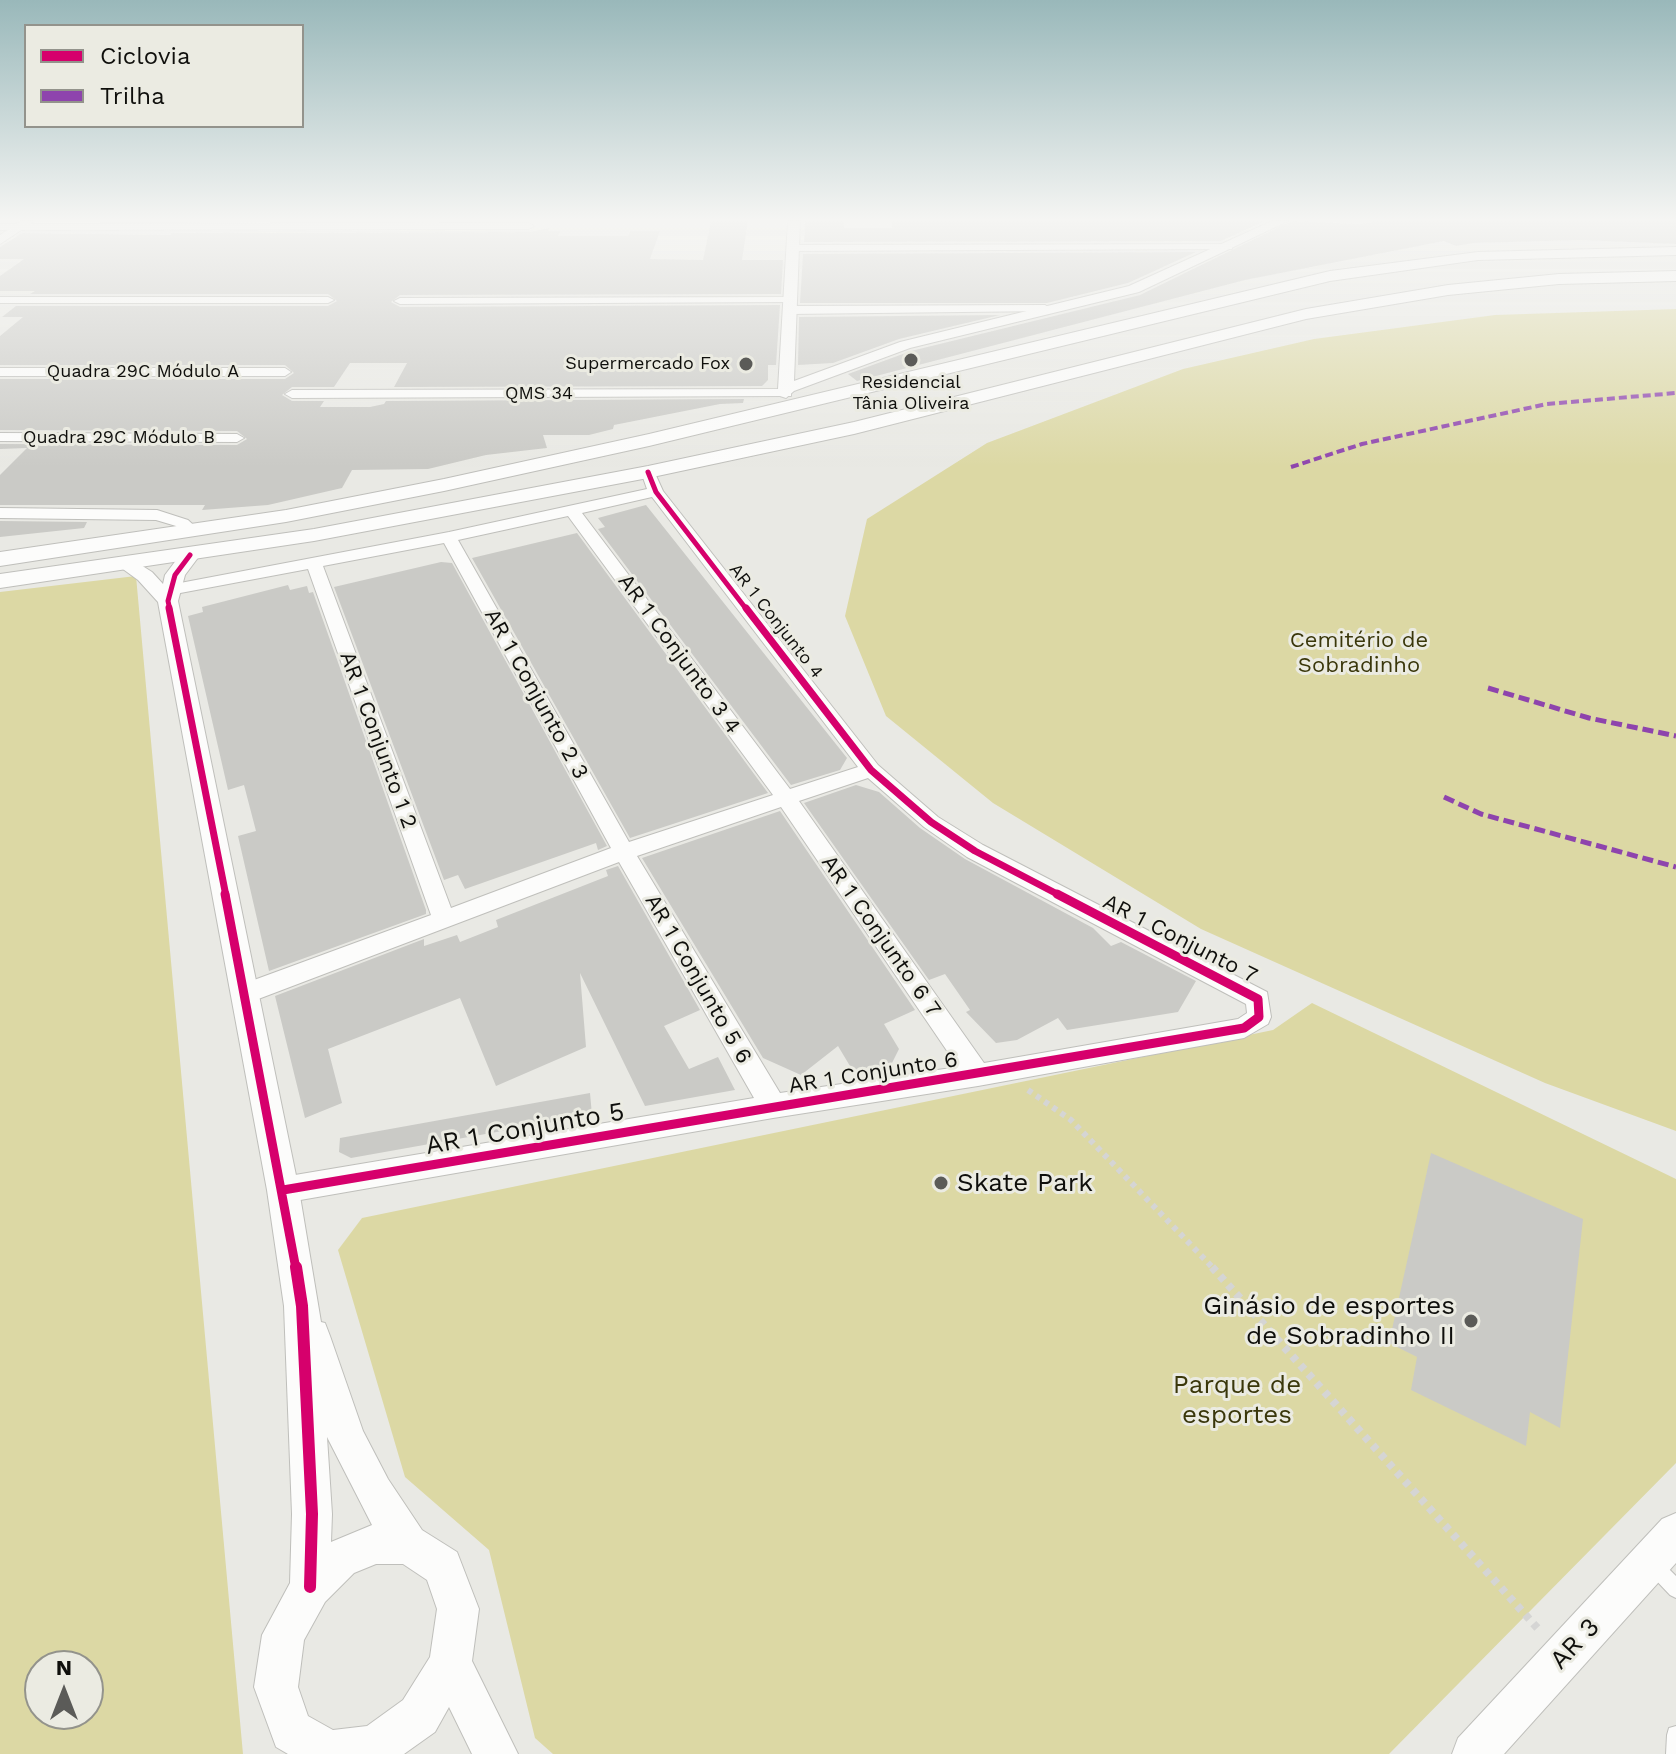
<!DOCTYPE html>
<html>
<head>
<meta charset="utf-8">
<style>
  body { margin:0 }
  #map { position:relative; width:1676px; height:1754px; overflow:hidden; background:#e9e9e4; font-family:"Work Sans",sans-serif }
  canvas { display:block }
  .legend { position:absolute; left:24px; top:24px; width:280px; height:104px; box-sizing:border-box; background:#ebebe2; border:2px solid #93938c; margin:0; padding:10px 14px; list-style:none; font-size:24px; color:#0f0f0c }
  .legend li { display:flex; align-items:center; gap:16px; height:40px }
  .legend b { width:40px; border:2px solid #93938c }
  .north { position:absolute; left:24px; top:1650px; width:80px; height:80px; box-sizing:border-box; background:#ebebe2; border:2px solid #93938c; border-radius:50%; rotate:0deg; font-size:22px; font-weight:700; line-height:32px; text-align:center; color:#0f0f0c }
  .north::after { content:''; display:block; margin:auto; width:28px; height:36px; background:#5b5b58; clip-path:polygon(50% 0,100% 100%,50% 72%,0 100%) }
</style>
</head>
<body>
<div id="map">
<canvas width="1676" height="1754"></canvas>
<ul class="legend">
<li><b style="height:10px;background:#d6006c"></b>Ciclovia</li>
<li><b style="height:10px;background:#8e44ad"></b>Trilha</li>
</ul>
<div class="north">N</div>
</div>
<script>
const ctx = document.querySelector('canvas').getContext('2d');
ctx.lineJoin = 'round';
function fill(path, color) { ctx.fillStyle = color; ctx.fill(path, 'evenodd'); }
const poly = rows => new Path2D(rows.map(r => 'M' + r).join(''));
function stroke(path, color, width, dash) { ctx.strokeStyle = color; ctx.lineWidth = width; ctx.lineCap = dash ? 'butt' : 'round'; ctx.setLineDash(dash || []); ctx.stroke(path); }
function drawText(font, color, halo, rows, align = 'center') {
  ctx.font = font + ' "Work Sans",sans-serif'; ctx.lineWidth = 6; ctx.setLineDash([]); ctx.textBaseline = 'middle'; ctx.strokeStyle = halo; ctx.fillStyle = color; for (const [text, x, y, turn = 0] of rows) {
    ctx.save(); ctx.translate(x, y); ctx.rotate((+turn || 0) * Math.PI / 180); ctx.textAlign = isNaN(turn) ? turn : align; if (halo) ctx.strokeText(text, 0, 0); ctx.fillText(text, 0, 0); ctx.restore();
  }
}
fill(poly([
  [1676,309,1676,1131,1545,1083,1201,929,993,803,886,716,845,616,867,519,987,443,1183,369,1314,339,1495,315],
  [136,576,243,1754,0,1754,0,592],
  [40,1666,88,1666,88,1714,40,1714],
  [1312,1003,1676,1179,1676,1463,1389,1754,553,1754,535,1738,489,1550,405,1477,338,1250,362,1218,1273,1030]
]), '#dcd8a4');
fill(poly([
  [711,221,748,221,742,260,783,260,781,294,400,295,391,302,400,307,780,305,776,365,768,365,768,380,762,386,394,387,407,363,350,363,334,387,292,387,282,395,292,401,324,401,320,407,370,407,384,404,386,401,744,399,743,403,720,404,614,425,613,429,589,435,543,435,547,448,486,455,428,469,352,470,342,488,268,505,202,510,205,505,0,505,0,475,27,448,0,449,0,444,237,445,247,439,237,431,0,430,0,379,285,379,294,373,285,365,0,365,0,336,23,317,2,317,16,306,328,306,337,301,328,294,30,294,35,291,0,291,0,276,24,259,0,259,0,247,22,233,171,235,171,233,529,232,549,228,548,231,561,231,558,236,628,236,630,231,660,231,650,259,703,260],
  [805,221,844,221,844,228,892,228,892,221,1265,221,1221,241,804,242],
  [1291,221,1361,224,1377,221,1676,221,1676,244,1581,240,1473,243,1456,246,1444,241,1245,280,857,381,848,374,911,351,1140,295],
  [1196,252,1128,283,1047,303,800,303,803,254],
  [1000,315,899,339,833,363,798,365,799,317],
  [646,505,847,758,840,770,791,785,598,529,605,527,598,518],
  [0,521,87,522,84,528,0,537],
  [577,533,768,793,630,838,472,558],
  [441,562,452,563,607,846,598,850,596,843,465,889,458,875,444,880,334,587],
  [288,585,290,590,307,586,309,593,313,592,426,910,426,914,269,971,238,836,256,831,244,785,228,790,188,616,203,612,202,607],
  [856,785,879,792,920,828,965,859,1093,928,1111,946,1121,942,1196,981,1178,1012,1067,1030,1058,1018,1017,1040,996,1043,966,1012,970,1010,945,974,929,980,804,803],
  [780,811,915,1010,884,1024,899,1049,891,1065,853,1071,838,1046,801,1075,763,1058,642,858],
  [618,866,700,1010,664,1026,689,1069,718,1057,735,1090,645,1106,580,973,586,1047,496,1086,460,998,328,1049,342,1103,305,1118,275,996,424,939,424,946,457,935,460,942,498,927,496,920,608,876,606,870],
  [590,1093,592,1115,351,1158,339,1152,340,1138],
  [1431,1153,1583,1219,1560,1428,1530,1412,1526,1446,1411,1390,1417,1357,1389,1343]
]), '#cacac6');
const service = poly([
  [1656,1559,1662,1562,1676,1576,1676,1598,1670,1595,1650,1574,1647,1568,1650,1562,1656,1559],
  [1676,1726,1676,1754,1666,1754,1667,1735,1669,1728,1676,1726]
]);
const minor = poly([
  [0,224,529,223,534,226,529,229,0,230,0,224],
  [1228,244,1232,245,1232,249,793,251,788,248,793,245,1228,244],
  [0,297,328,297,334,300,328,303,0,303,0,297],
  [790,297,794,298,794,302,400,304,394,301,400,298,790,297],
  [1045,305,1051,309,1049,311,790,314,784,310,790,306,1045,305],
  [0,368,285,368,291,372,285,376,0,376,0,368],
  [786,389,791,390,791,396,292,398,285,394,292,390,786,389],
  [0,433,237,434,244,438,237,442,0,441,0,433],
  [648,468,653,469,663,491,878,765,938,817,983,845,1267,992,1271,1017,1268,1024,1244,1038,978,1086,773,1118,283,1203,273,1199,269,1190,273,1181,283,1177,754,1098,619,862,253,1001,244,1004,235,1001,232,994,235,987,431,915,308,569,159,597,151,592,159,587,449,532,647,489,641,472,648,468],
  [652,497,858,767,790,789,582,513,652,497],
  [568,516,773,795,629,842,458,540,568,516],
  [444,543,611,848,451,908,323,566,444,543],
  [868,778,924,827,967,857,1246,1004,1247,1013,1238,1019,984,1063,799,801,868,778],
  [781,807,958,1067,780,1093,637,856,781,807],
  [0,508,157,510,188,520,200,531,192,536,186,534,176,526,156,520,0,518,0,508]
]);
const tertiary = poly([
  [21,221,35,221,0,244,0,235,21,221],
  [788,221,800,221,794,381,900,342,1129,286,1272,221,1288,221,1139,292,910,348,794,391,786,398,780,396,778,389,788,221],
  [190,549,200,555,185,575,178,601,299,1190,321,1322,325,1323,330,1336,363,1431,388,1479,422,1530,457,1552,479,1609,472,1661,518,1754,472,1754,449,1707,435,1732,404,1754,288,1754,276,1747,254,1687,262,1635,290,1583,292,1514,284,1306,267,1190,158,602,138,580,116,564,126,558,133,560,152,572,163,584,165,575,183,551,190,549],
  [327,1437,372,1525,331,1542,332,1514,327,1437],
  [376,1564,403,1564,427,1580,437,1609,430,1657,403,1700,367,1726,333,1730,308,1716,298,1687,304,1640,325,1602,354,1573,376,1564],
  [1676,1513,1676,1563,1504,1754,1452,1754,1458,1738,1662,1519,1676,1513]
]);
const secondary = poly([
  [1676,247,1676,255,1478,260,1330,281,649,446,444,491,286,522,0,566,0,552,286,510,444,479,649,434,1330,271,1478,252,1676,247],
  [1676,271,1676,281,1559,284,1448,295,1306,319,854,434,648,478,314,541,0,588,0,574,314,529,648,466,854,422,1306,309,1448,285,1559,274,1676,271]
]);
stroke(service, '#bfbfbb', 2);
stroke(minor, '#bfbfbb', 2);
stroke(tertiary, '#bfbfbb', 2);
stroke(secondary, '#bfbfbb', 2);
stroke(poly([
  [1028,1090,1071,1120,1214,1269]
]), '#d5d5d4', 6, [5, 5]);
stroke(poly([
  [1212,1267,1540,1631]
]), '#d5d5d4', 8, [6, 6]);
fill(service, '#fcfcfb');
fill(minor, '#fcfcfb');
fill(tertiary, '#fcfcfb');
fill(secondary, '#fcfcfb');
stroke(poly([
  [1291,467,1362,444,1547,404,1676,393]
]), '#8e44ad', 4, [8, 4]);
stroke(poly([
  [1488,688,1589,718,1676,736],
  [1444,797,1481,814,1676,867]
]), '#8e44ad', 5, [11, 5]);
stroke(poly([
  [648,472,656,492,747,610],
  [170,610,168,601,175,575,190,555]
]), '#d6006c', 5);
stroke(poly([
  [169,608,226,896],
  [746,608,871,770,931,822,975,851,1061,896]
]), '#d6006c', 7);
stroke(poly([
  [225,894,296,1269],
  [283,1190,1244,1028,1259,1017,1258,999,1057,894]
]), '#d6006c', 9);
stroke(poly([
  [296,1267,302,1306,312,1514,310,1587]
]), '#d6006c', 12);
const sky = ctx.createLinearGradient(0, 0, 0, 467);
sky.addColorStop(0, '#99b8ba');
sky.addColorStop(0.47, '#f5f5f3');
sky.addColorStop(1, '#f5f5f300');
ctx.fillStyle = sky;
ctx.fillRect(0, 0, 1676, 467);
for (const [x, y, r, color] of [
  [911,360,8,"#5b5b58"],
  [746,364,8,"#5b5b58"],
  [941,1183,8,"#5b5b58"],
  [1471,1321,8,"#5b5b58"]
]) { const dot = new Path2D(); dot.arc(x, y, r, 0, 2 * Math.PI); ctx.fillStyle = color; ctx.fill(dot); stroke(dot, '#ebebe2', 3); }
drawText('18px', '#0f0f0c', '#ebebe2', [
  ["Supermercado Fox",730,364],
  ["Residencial",911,383,"center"],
  ["Tânia Oliveira",911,404,"center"]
], 'right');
drawText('18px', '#0f0f0c', '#ebebe2', [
  ["Quadra 29C Módulo A",143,372],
  ["QMS 34",539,394],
  ["Quadra 29C Módulo B",119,438],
  ["AR 1 Conjunto 4",776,621,52]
]);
drawText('22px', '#3a370b', '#ebebe2', [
  ["Cemitério de",1359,641],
  ["Sobradinho",1359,666]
]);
drawText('22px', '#0f0f0c', '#ebebe2', [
  ["AR 1 Conjunto 3 4",679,654,54],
  ["AR 1 Conjunto 2 3",536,694,61],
  ["AR 1 Conjunto 1 2",378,740,70],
  ["AR 1 Conjunto 6 7",881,936,55],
  ["AR 1 Conjunto 7",1180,939,27],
  ["AR 1 Conjunto 5 6",698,979,60],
  ["AR 1 Conjunto 6",873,1073,-9]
]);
drawText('26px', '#0f0f0c', '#ebebe2', [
  ["AR 1 Conjunto 5",525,1129,-10],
  ["AR 3",1575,1644,-47]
]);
drawText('26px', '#0f0f0c', '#ebebe2', [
  ["Skate Park",957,1183],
  ["Ginásio de esportes",1455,1306,"right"],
  ["de Sobradinho II",1455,1336,"right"]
], 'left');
drawText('26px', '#3a370b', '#ebebe2', [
  ["Parque de",1237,1385],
  ["esportes",1237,1415]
]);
</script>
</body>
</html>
